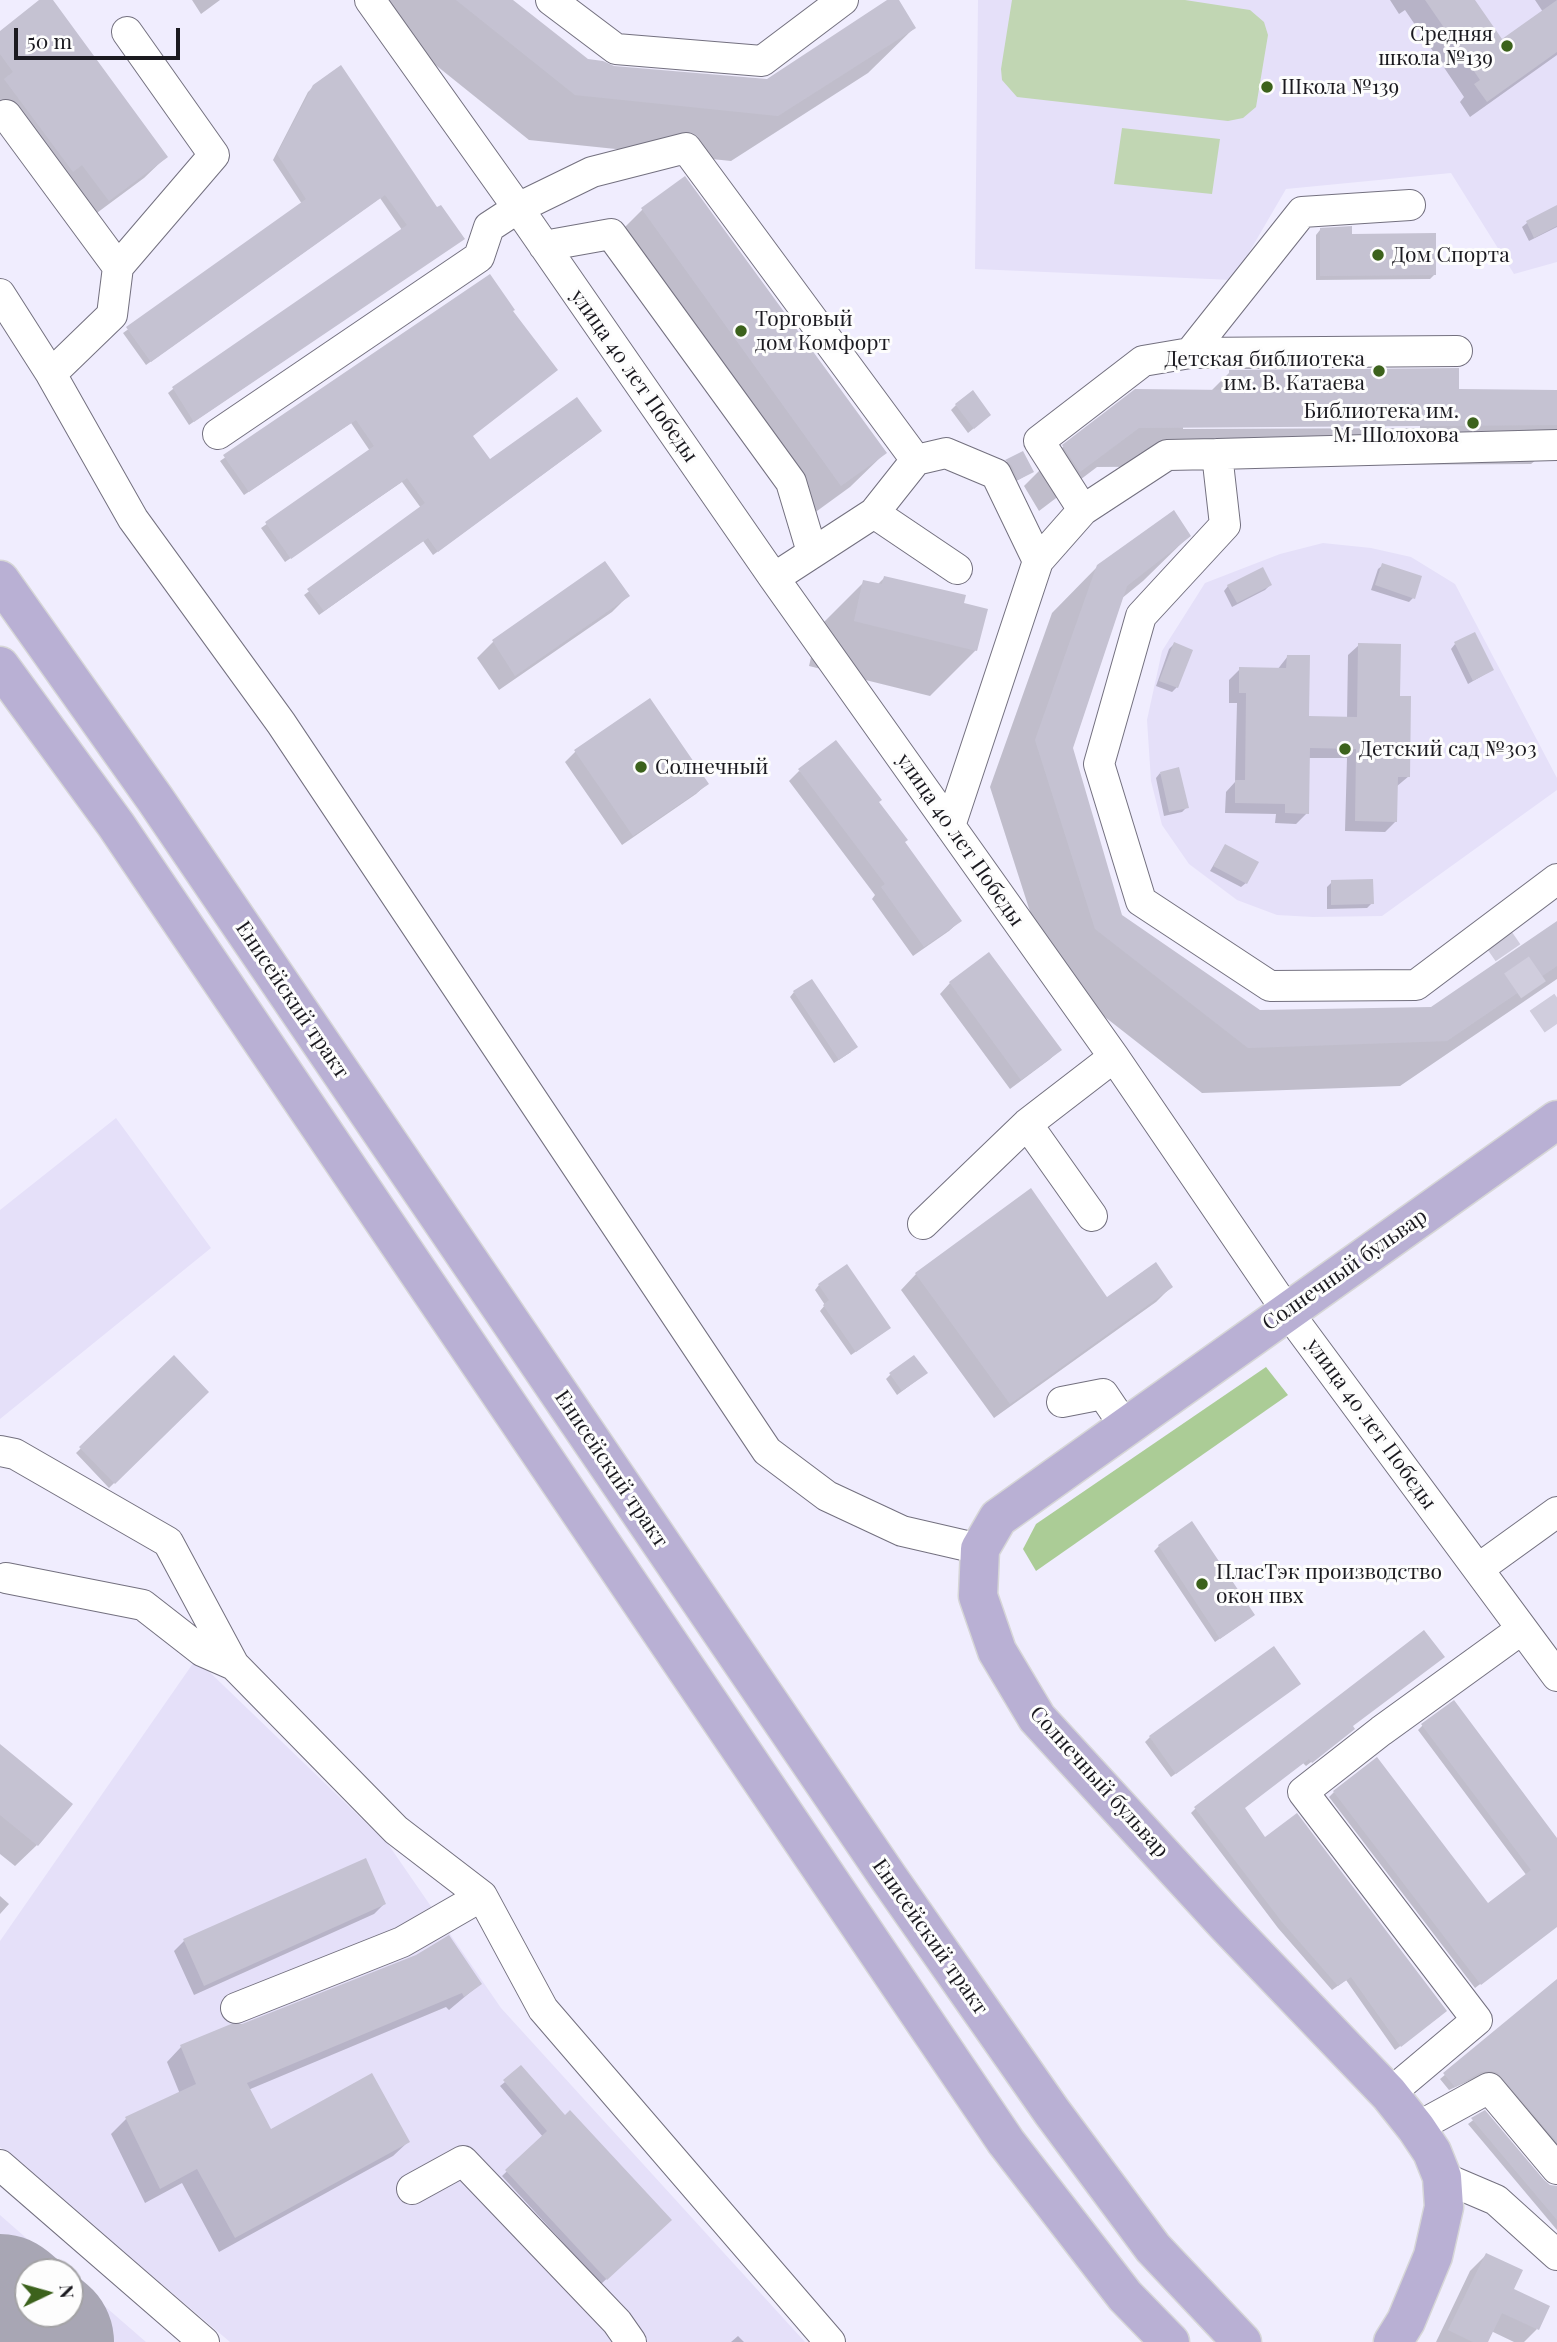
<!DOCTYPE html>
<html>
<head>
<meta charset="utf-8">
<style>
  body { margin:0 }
  #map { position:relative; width:1557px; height:2342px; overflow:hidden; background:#f0edfe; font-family:"Playfair Display",serif }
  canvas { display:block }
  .north { position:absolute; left:14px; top:2258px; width:70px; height:70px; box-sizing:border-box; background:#fdfdfd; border:2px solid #a3a2a5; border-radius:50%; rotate:85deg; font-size:19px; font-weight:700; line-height:28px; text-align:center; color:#1b1a20 }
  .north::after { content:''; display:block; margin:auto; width:24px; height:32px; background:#3c621c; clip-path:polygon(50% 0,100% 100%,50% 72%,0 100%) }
  .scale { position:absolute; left:14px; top:28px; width:166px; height:32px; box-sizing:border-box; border:4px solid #1b1a20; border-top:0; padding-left:9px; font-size:21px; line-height:24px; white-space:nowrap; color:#1b1a20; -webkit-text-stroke:5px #fdfdfd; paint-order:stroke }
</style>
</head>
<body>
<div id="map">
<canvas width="1557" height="2342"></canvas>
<div class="north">N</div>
<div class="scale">50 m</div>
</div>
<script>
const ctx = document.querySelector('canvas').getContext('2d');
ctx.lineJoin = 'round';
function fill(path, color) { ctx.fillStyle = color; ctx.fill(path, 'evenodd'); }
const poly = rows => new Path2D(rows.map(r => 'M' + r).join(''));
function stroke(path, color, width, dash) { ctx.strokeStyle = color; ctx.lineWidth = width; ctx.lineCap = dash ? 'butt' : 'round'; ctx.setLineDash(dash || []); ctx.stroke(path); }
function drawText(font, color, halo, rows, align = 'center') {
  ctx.font = font + ' "Playfair Display",serif'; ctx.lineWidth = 6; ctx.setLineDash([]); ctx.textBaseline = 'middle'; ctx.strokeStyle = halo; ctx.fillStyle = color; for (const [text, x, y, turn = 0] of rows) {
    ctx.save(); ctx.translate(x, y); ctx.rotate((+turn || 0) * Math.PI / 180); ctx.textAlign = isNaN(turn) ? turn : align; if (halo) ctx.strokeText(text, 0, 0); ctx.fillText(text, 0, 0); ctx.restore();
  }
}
fill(poly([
  [978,0,1557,0,1557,262,1514,274,1451,173,1286,189,1233,280,975,269],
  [1323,543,1371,548,1411,557,1455,584,1557,778,1557,790,1382,916,1313,917,1277,915,1237,900,1189,864,1162,825,1151,781,1147,720,1162,651,1205,583,1280,554],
  [116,1118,211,1248,0,1419,0,1210],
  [196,1659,388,1844,501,2008,805,2342,230,2342,0,2147,0,1941],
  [0,2215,65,2272,28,2272,28,2314,70,2314,70,2276,146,2342,0,2342]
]), '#e5e0f9');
fill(poly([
  [1012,0,1185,0,1250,10,1264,22,1268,35,1256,107,1243,118,1228,121,1017,97,1002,80,1001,69],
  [1122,128,1220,139,1212,194,1114,184]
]), '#c1d6b3');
fill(poly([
  [1266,1367,1288,1395,1036,1571,1023,1549,1036,1524]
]), '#abcc96');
fill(poly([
  [42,0,51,0,166,157,144,178,86,221,0,124,0,33],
  [192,0,220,0,201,14],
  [384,0,510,0,587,61,614,68,767,81,890,0,897,0,914,28,868,73,731,161,529,140,392,30],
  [1390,0,1473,0,1501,41,1543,12,1535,0,1557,0,1557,55,1470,117,1460,102,1464,97,1405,10,1399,14],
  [314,86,437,210,463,239,189,425,168,393,173,389,402,230,380,198,146,365,123,333,302,204,273,160,308,92],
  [685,179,885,453,850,487,806,519,608,244,642,210],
  [1557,207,1557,227,1529,241,1522,227,1527,223],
  [1320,230,1351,236,1435,274,1430,279,1316,280,1316,235],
  [490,276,471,436,490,461,595,436,433,555,423,541,319,615,304,595,421,508,402,482,285,562,261,528,370,451,351,423,244,495,220,461],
  [1230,372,1457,391,1557,392,1557,443,1531,464,1097,467,1039,511,1024,486,1064,446,1210,392],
  [1420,424,1420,428,1183,429,1183,426],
  [956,405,984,420,968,433,951,410],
  [1022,453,1032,472,1013,483,1001,465],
  [1189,536,1143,581,1121,599,1071,747,1121,916,1259,1012,1432,1008,1557,923,1557,979,1400,1086,1202,1093,1050,974,990,787,1052,613,1098,566],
  [604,563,628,596,612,612,499,690,477,658,493,642],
  [1383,565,1413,598,1409,602,1371,590,1378,569],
  [884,578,962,604,976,650,930,696,809,666,818,628,864,582,877,585],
  [1270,585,1265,590,1232,607,1224,591,1228,586],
  [1174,644,1177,687,1172,692,1156,686,1169,649],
  [1455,644,1492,670,1468,684,1451,649],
  [1359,645,1398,698,1409,776,1396,787,1396,821,1385,832,1345,831,1347,758,1308,758,1307,813,1296,824,1275,823,1276,814,1225,813,1226,792,1235,782,1237,703,1229,703,1229,680,1240,669,1277,670,1288,656,1308,718,1347,719,1348,655],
  [650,700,707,784,696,794,622,845,565,762,575,752],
  [799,771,877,802,903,842,960,921,949,931,913,956,872,899,875,895,789,781],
  [1160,773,1187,807,1182,812,1164,816,1156,778],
  [1225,846,1246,883,1241,887,1210,871],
  [1332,882,1372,903,1367,908,1327,909,1327,887],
  [950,983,1060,1050,1049,1060,1010,1089,940,994],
  [794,992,851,1052,834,1063,790,997],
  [1031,1191,1106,1299,1171,1287,1156,1302,994,1418,901,1290,916,1274],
  [819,1285,884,1332,851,1355,820,1311,825,1305,815,1290],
  [174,1358,207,1392,109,1488,76,1453],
  [890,1375,921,1377,897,1395,886,1379],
  [1159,1546,1248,1619,1215,1642,1154,1551],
  [1294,1688,1171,1777,1145,1742,1150,1737],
  [1423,1725,1557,1841,1557,1926,1475,1988,1329,1797,1334,1792,1488,1905,1527,1876,1418,1730],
  [1351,1727,1348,1733,1306,1766,1303,1763,1243,1808,1265,1840,1440,2016,1395,2050,1346,1980,1332,1990,1278,1928,1191,1813,1195,1809],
  [0,1747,37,1845,15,1866,0,1854],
  [0,1896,9,1904,0,1914],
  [384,1904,374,1914,194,1995,174,1951,184,1941],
  [1557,1981,1557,2152,1490,2076,1482,2075,1449,2090,1440,2079],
  [480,1984,449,2010,446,2007,248,2090,270,2131,408,2142,393,2156,219,2252,182,2183,145,2203,111,2134,126,2119,180,2094,167,2062,181,2047],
  [505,2082,564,2118,670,2220,601,2284,502,2176,543,2137,500,2086],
  [1484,2112,1550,2187,1557,2188,1557,2230,1468,2124],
  [1486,2255,1537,2329,1524,2342,1514,2342,1491,2331,1486,2342,1436,2342,1470,2271],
  [738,2336,744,2342,731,2342]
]), '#0003');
stroke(poly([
  [0,2309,39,2342]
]), '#a8a6b4', 150);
fill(poly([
  [39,0,53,0,168,157,109,201,82,165,73,172,4,79,13,72,0,54,0,31],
  [456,0,513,0,588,59,603,61,614,66,767,79,887,0,899,0,916,28,778,116,575,95],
  [1425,0,1475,0,1502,39,1557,0,1557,52,1487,102,1474,84,1480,80],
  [341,65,437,207,441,205,465,239,194,422,172,387,407,225,385,195,151,362,126,327,306,199,277,154,313,85],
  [685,176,887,453,841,486,641,208],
  [1557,205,1557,226,1534,238,1526,221],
  [1352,226,1352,234,1436,233,1436,275,1320,276,1320,228],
  [490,274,515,310,513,311,558,370,473,436,490,459,577,397,602,431,438,552,428,538,324,611,307,589,425,503,407,478,291,559,265,522,374,446,356,420,249,492,223,455],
  [1459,368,1459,389,1557,390,1557,425,1139,428,1080,472,1062,445,1135,389,1229,390,1229,370],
  [973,390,991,415,974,429,955,404],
  [1023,451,1034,472,1018,480,1012,466,1005,460],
  [1174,510,1191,536,1127,586,1073,748,1122,915,1260,1010,1431,1007,1557,921,1557,966,1447,1041,1248,1048,1095,929,1035,740,1097,565],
  [605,561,630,596,515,676,492,640],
  [1382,563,1422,576,1415,599,1375,585],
  [1263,567,1272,585,1237,603,1227,585],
  [884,576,966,595,964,603,988,609,977,651,854,621,863,580,882,584],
  [1475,632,1494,670,1473,681,1454,642],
  [1174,642,1193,650,1178,688,1159,681],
  [1358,643,1401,644,1400,696,1411,696,1410,777,1398,777,1397,822,1355,821,1356,749,1310,748,1309,814,1285,813,1285,804,1235,803,1235,780,1245,780,1246,693,1239,693,1239,667,1286,668,1287,655,1310,655,1309,716,1357,717],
  [650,698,709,784,633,836,574,750],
  [836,740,882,800,879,802,908,840,905,842,962,921,924,947,881,887,885,884,798,769],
  [1179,767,1189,808,1169,812,1160,772],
  [1225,844,1259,862,1247,884,1213,866],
  [1373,879,1374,904,1331,905,1331,880],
  [989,952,1062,1050,1021,1080,949,982],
  [812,979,858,1047,839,1060,793,991],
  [1031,1188,1107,1297,1156,1262,1173,1287,1010,1404,915,1273],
  [847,1264,891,1328,856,1352,823,1305,829,1300,818,1284],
  [174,1355,209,1392,115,1484,79,1447],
  [914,1355,928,1373,902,1391,889,1373],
  [1192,1521,1255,1615,1220,1639,1158,1545],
  [1424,1630,1445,1657,1353,1726,1355,1729,1312,1763,1309,1759,1245,1808,1265,1837,1297,1813,1447,2011,1401,2047,1351,1977,1338,1986,1282,1922,1194,1807],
  [1274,1646,1301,1684,1176,1774,1149,1736],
  [1454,1700,1557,1838,1557,1927,1481,1985,1333,1791,1377,1757,1488,1903,1531,1870,1421,1724],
  [0,1744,73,1804,38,1846,0,1815],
  [366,1858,386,1904,204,1986,183,1939],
  [449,1935,482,1984,464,1997,462,1993,247,2083,271,2129,372,2073,410,2142,235,2238,197,2169,160,2189,125,2117,196,2084,180,2045,231,2024,242,2024,416,1955],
  [1557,1979,1557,2142,1497,2072,1489,2071,1481,2072,1455,2087,1443,2073],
  [521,2065,565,2115,570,2110,672,2220,607,2280,505,2170,547,2131,503,2080],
  [1485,2110,1544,2180,1550,2185,1557,2186,1557,2220,1471,2118],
  [1486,2253,1523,2270,1514,2289,1550,2306,1539,2330,1502,2313,1488,2342,1473,2342,1448,2330]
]), '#c5c2d2');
stroke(poly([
  [1491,928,1557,1024]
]), '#d0cddd', 30, [30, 15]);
const minor = poly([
  [370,0,518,208,774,578,1114,1057,1287,1311,1557,1676],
  [551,0,616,49,762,61,843,0],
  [6,115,118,267],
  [544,246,611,234,791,482,812,552],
  [0,294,51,374,133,519,281,723,767,1451,827,1496,902,1531,980,1549],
  [1190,353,1302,212,1410,205],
  [51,374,112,315,118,267,214,155,127,32],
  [218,434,479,257,489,227,518,208,592,172,686,148,916,460],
  [1217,454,1557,445],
  [1083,510,1039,441,1143,361,1190,353,1457,351],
  [874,513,957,569],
  [1038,561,1083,510,1167,455,1217,454,1225,525,1141,616,1099,764,1141,901,1270,986,1416,985,1557,879],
  [774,578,874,513,916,460,946,453,996,474,1038,561,950,826],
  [1027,1124,1092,1216],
  [923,1224,1027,1124,1114,1057],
  [1062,1402,1103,1394,1126,1428],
  [0,1451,15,1454,168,1542,234,1665,396,1830,482,1896,543,2009,830,2342],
  [1478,1569,1557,1512],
  [6,1578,143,1605,202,1651,234,1665],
  [236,2008,402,1942,482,1896],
  [1389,2094,1477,2020,1303,1792,1381,1731,1522,1629],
  [1416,2128,1489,2088,1557,2169],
  [0,2165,204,2342],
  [1442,2177,1496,2200,1557,2255],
  [412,2189,463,2161,617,2322,631,2342]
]);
const major = poly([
  [0,580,155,799,888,1877,1052,2112,1153,2248,1242,2342],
  [0,666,116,825,1006,2142,1125,2296,1170,2342],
  [1393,2342,1406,2321,1433,2256,1444,2207,1442,2177,1432,2152,1416,2128,1389,2094,1226,1924,1037,1718,997,1651,978,1596,980,1549,998,1518,1557,1120]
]);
stroke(minor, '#73707f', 32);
stroke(major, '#d6d6d7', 41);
stroke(minor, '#fff', 30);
stroke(major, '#b9b0d4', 38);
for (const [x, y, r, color] of [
  [1507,46,7,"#3c621c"],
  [1267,87,7,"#3c621c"],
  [1378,255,7,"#3c621c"],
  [741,331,7,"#3c621c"],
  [1379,371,7,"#3c621c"],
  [1473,423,7,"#3c621c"],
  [1345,749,7,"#3c621c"],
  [641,767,7,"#3c621c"],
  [1202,1584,7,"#3c621c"]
]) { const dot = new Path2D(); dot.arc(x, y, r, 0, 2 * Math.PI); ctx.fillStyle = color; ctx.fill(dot); stroke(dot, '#fdfdfd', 2.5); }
drawText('21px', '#1b1a20', '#fdfdfd', [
  ["Средняя",1493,34,"right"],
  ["школа №139",1493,58,"right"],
  ["Школа №139",1281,87],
  ["Дом Спорта",1392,255],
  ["Торговый",755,319],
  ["дом Комфорт",755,343],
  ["Детская библиотека",1365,359,"right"],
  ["им. В. Катаева",1365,383,"right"],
  ["Библиотека им.",1459,411,"right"],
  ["М. Шолохова",1459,435,"right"],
  ["Детский сад №303",1359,749],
  ["Солнечный",655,767],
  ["ПласТэк производство",1216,1572],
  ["окон пвх",1216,1596]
], 'left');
drawText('21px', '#1b1a20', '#fdfdfd', [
  ["улица 40 лет Победы",634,376,55],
  ["улица 40 лет Победы",960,840,55],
  ["Енисейский тракт",292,1000,56],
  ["Солнечный бульвар",1345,1270,-35],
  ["улица 40 лет Победы",1371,1424,54],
  ["Енисейский тракт",611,1469,56],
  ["Солнечный бульвар",1099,1782,48],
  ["Енисейский тракт",930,1937,55]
]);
</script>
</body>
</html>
